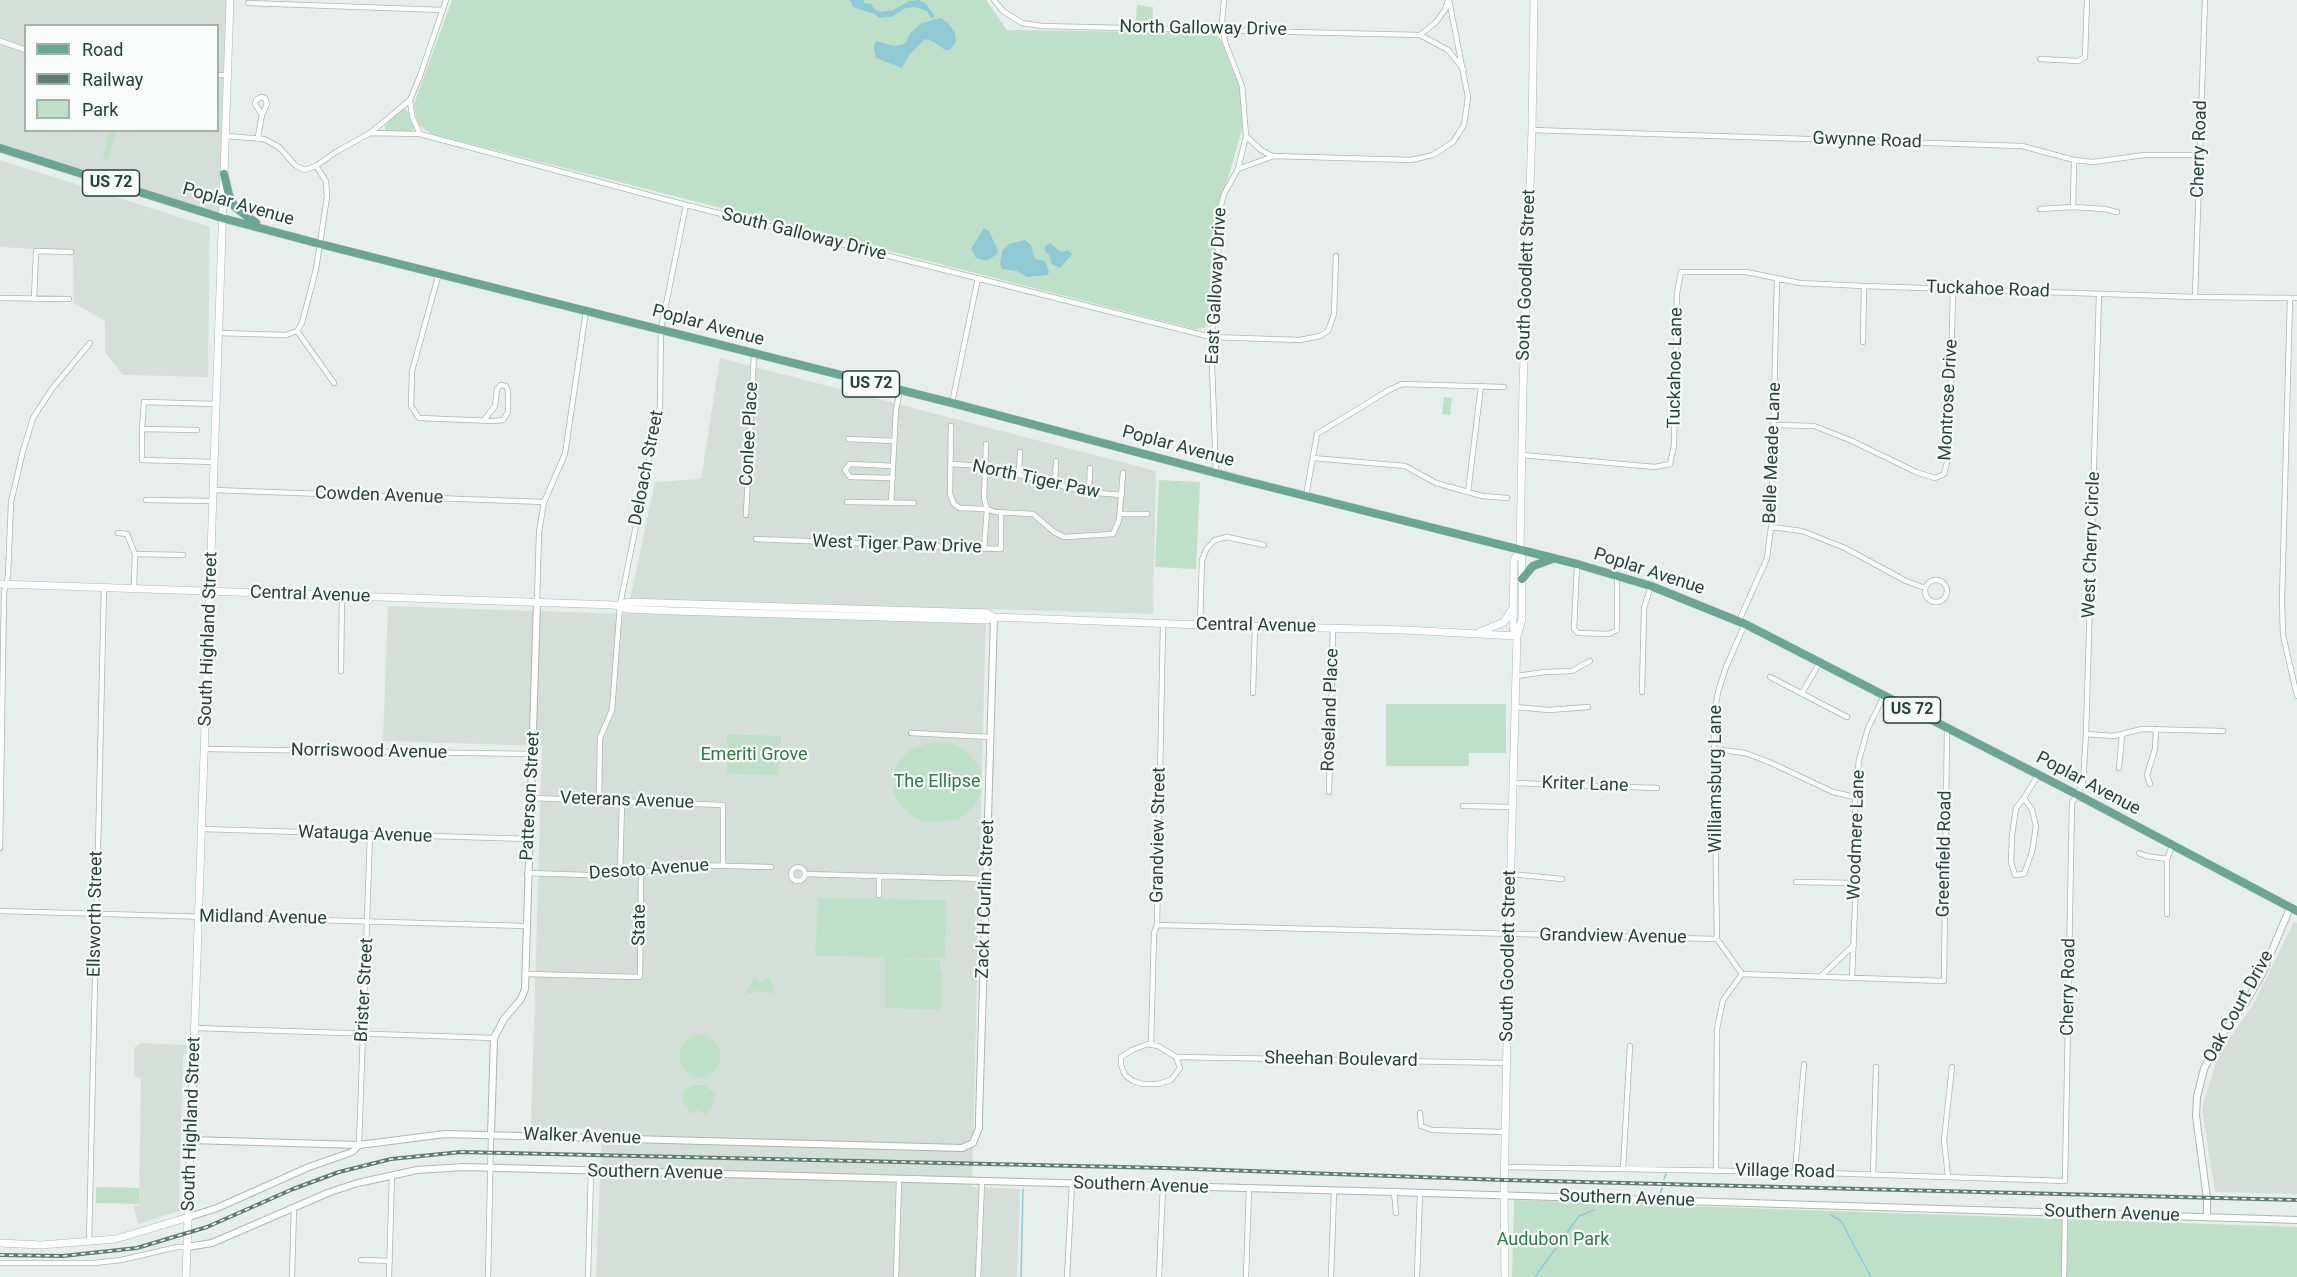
<!DOCTYPE html>
<html>
<head>
<meta charset="utf-8">
<style>
  body { margin:0 }
  #map { position:relative; width:2297px; height:1277px; overflow:hidden; background:#e6efeb; font-family:Roboto,sans-serif }
  canvas { display:block }
  .legend { position:absolute; left:24px; top:24px; width:195px; height:108px; box-sizing:border-box; background:#f7fbf9; border:2px solid #a3b1ad; margin:0; padding:8px 10px; list-style:none; font-size:18px; color:#24423a }
  .legend li { display:flex; align-items:center; gap:12px; height:30px }
  .legend b { width:30px; border:2px solid #a3b1ad }
</style>
</head>
<body>
<div id="map">
<canvas width="2297" height="1277"></canvas>
<ul class="legend">
<li><b style="height:8px;background:#6aa596"></b>Road</li>
<li><b style="height:8px;background:#5f7d75"></b>Railway</li>
<li><b style="height:16px;background:#bfe0c8"></b>Park</li>
</ul>
</div>
<script>
const ctx = document.querySelector('canvas').getContext('2d');
ctx.lineJoin = 'round';
function fill(path, color) { ctx.fillStyle = color; ctx.fill(path, 'evenodd'); }
const poly = rows => new Path2D(rows.map(r => 'M' + r).join(''));
function stroke(path, color, width, dash) { ctx.strokeStyle = color; ctx.lineWidth = width; ctx.lineCap = dash ? 'butt' : 'round'; ctx.setLineDash(dash || []); ctx.stroke(path); }
function drawText(font, color, halo, rows, align = 'center') {
  ctx.font = font + ' Roboto,sans-serif'; ctx.lineWidth = 4.5; ctx.setLineDash([]); ctx.textBaseline = 'middle'; ctx.strokeStyle = halo; ctx.fillStyle = color; for (const [text, x, y, turn = 0] of rows) {
    ctx.save(); ctx.translate(x, y); ctx.rotate((+turn || 0) * Math.PI / 180); ctx.textAlign = isNaN(turn) ? turn : align; if (halo) ctx.strokeText(text, 0, 0); ctx.fillText(text, 0, 0); ctx.restore();
  }
}
fill(poly([
  [0,0,230,0,222,218,0,148],
  [26,26,218,26,218,130,26,130],
  [0,160,210,227,208,377,123,375,105,352,105,321,74,303,73,251,0,247],
  [720,358,1156,471,1153,614,986,609,972,1187,1020,1189,1017,1277,596,1277,602,1129,531,1127,542,746,383,741,388,606,627,614,655,482,701,479],
  [2294,922,2297,923,2297,1194,2215,1192,2202,1108,2218,1056,2254,1003],
  [140,1043,186,1045,186,1054,183,1055,179,1211,138,1224,134,1206,139,1205,141,1079,134,1075,134,1048]
]), '#d4dfda');
fill(poly([
  [452,0,986,0,1007,30,1215,33,1220,39,1238,82,1241,94,1243,125,1228,179,1217,208,1213,309,1211,322,1205,328,1194,329,432,134,420,126,416,116,414,104],
  [1137,5,1153,7,1152,25,1137,24,1136,20],
  [404,108,407,110,414,128,413,131,385,131,385,125],
  [111,131,117,131,108,158,111,161,99,157,103,157,107,144,105,142],
  [1444,397,1452,398,1450,415,1442,414],
  [1159,480,1200,482,1196,569,1155,567],
  [1386,704,1506,704,1506,753,1469,753,1469,766,1386,766],
  [727,734,781,736,779,775,727,774],
  [931,742,951,743,964,749,974,759,981,772,981,793,978,800,969,812,957,820,928,822,917,819,906,811,894,795,894,771,901,758,911,749],
  [818,898,946,900,945,958,893,958,940,960,940,971,942,971,941,1008,938,1010,885,1008,885,957,815,956],
  [754,976,761,982,770,977,775,995,769,991,761,993,755,990,750,994,746,994],
  '679 1056a21 21 0 1 1 42 0a21 21 0 1 1-42 0Z',
  [693,1085,706,1086,716,1094,713,1105,705,1115,698,1110,692,1114,684,1104,683,1091],
  [96,1187,139,1188,139,1204,96,1203],
  [1514,1200,2297,1227,2297,1277,1512,1277]
]), '#bfe0c8');
fill(poly([
  [850,0,864,0,864,3,871,4,874,9,881,12,893,10,909,1,919,0,925,3,935,16,931,18,927,11,915,7,906,8,891,17,879,18,875,14,853,7],
  [941,18,948,23,955,33,956,41,950,50,945,50,934,42,925,39,909,55,902,68,876,58,874,47,876,41,893,46,901,45,906,42,910,33,922,23],
  [984,228,989,231,998,251,996,255,986,261,976,258,971,249],
  [1025,240,1031,245,1035,259,1045,261,1049,271,1048,275,1027,277,1017,271,1002,269,1000,264,1002,251,1009,244],
  [1050,243,1058,250,1062,252,1068,250,1072,254,1060,268,1051,264,1050,256,1045,251,1045,246]
]), '#8ec9d4');
stroke(poly([
  [1664,1179,1666,1174],
  [1660,1194,1662,1188],
  [1831,1215,1841,1221,1871,1277],
  [1021,1277,1023,1189],
  [1535,1277,1579,1216,1594,1210]
]), '#8ec9d4', 1.5);
const minor = poly([
  [994,0,1003,11,1022,23,1042,26,1420,35,1448,50,1464,70],
  [248,3,443,10],
  [1420,35,1436,22,1445,10,1448,1],
  [0,41,26,50],
  [2040,59,2078,61,2085,57,2087,0],
  [218,75,227,75],
  [1532,130,2022,146,2074,160,2093,162,2145,155,2199,155],
  [370,133,410,100],
  [420,134,412,116,410,100,420,76,446,0],
  [226,136,264,139,279,147,295,165,304,170,316,166,336,152,370,133,420,134,686,205,1211,337,1300,340,1320,336,1328,331,1334,314,1336,256],
  [1246,136,1261,150,1272,156],
  [258,137,262,115,267,104,265,98,261,97,256,100,255,104,262,115],
  [1238,169,1274,156,1411,160,1433,155,1453,142,1464,125,1468,97,1449,0],
  [2073,207,2074,160],
  [2040,209,2073,207,2104,209,2117,212],
  [439,273,412,371,411,406,419,418,494,421,503,420,508,412,508,391,506,386,501,385,497,389,495,406,484,420],
  [2195,297,2205,0],
  [0,298,69,299],
  [2290,298,2282,600,2283,635,2297,696],
  [34,299,36,251,71,252],
  [297,331,334,383],
  [218,333,286,335,297,331,302,323,316,269,327,197,326,181,316,166],
  [1863,342,1864,286],
  [952,403,978,278],
  [1775,425,1814,426,1850,440,1916,472,1935,478,1944,474,1949,455,1953,289],
  [951,426,950,494,954,504,960,508,987,509,995,512,1033,514,1054,532,1064,537,1113,534,1119,520,1123,473],
  [142,429,197,430],
  [848,439,894,441],
  [1522,455,1655,467,1670,464,1674,446,1677,293,1681,272,1746,272,1800,283,1864,286,2195,297,2297,298],
  [1313,458,1405,466,1436,483,1482,496,1507,498],
  [214,462,142,460,142,429,144,402,216,404],
  [951,464,985,466,1086,492,1122,495],
  [1216,473,1211,337,1216,307,1220,209,1224,194,1238,169,1246,136,1242,86,1225,42,1222,22,1224,0],
  [1019,474,1020,452],
  [893,478,850,477,845,470,850,464,893,466],
  [1055,483,1056,461],
  [214,490,544,502],
  [1468,492,1481,386],
  [1089,493,1090,468],
  [1306,496,1317,434,1389,390,1402,384,1504,387],
  [146,500,214,501],
  [847,502,914,503],
  [891,503,896,409,900,391],
  [1120,514,1147,514],
  [746,515,754,354],
  [1771,527,1802,531,1845,548,1906,581,1925,588],
  [118,533,127,534,135,554,134,587],
  [756,539,1001,549,1001,513],
  [984,549,987,509,984,498,986,444],
  [135,554,183,555],
  [1577,564,1574,629,1578,633,1609,634,1617,630,1617,576],
  '1925 591a11 11 0 1 1 22 0a11 11 0 1 1-22 0Z',
  [537,602,539,532,544,502,565,454,586,311],
  [1739,621,1767,558,1771,527,1777,278],
  [1200,625,1202,560,1207,548,1215,540,1227,537,1264,545],
  [341,671,342,596],
  [1516,676,1545,672,1572,671,1590,661],
  [1770,677,1847,717],
  [1642,692,1644,608,1651,586],
  [1253,693,1255,627],
  [1802,693,1820,662],
  [1515,707,1549,710,1588,707],
  [911,733,990,737],
  [2086,734,2114,736,2142,729,2223,731],
  [205,749,533,754],
  [1714,749,1745,753,1769,762,1833,792,1855,797],
  [2119,768,2122,735],
  [1513,783,1657,788],
  [2150,784,2147,775,2155,749,2156,729],
  [1329,792,1333,628],
  [531,798,723,805,723,866],
  [2024,798,2032,810,2036,826,2032,852,2024,874,2015,875,2011,862,2012,835,2016,808,2024,798],
  [2024,798,2038,775],
  [599,800,600,738,612,710,620,605,660,406,661,329,686,205],
  [1463,806,1513,807],
  [202,829,529,839],
  [0,848,4,592,8,576,11,502,23,451,33,418,52,389,90,343],
  [2139,853,2146,856,2167,859],
  '791 874a7 7 0 1 1 14 0a7 7 0 1 1-14 0Z',
  [527,873,616,876,690,865,771,867],
  [805,874,986,879],
  [1511,874,1562,879],
  [620,875,622,801],
  [1796,882,1856,883],
  [879,895,879,876],
  [0,911,526,926],
  [2167,914,2167,859,2172,846],
  [1157,925,1717,939,1742,974,1944,981,1947,727],
  [1717,939,1714,749,1715,711,1718,692,1726,667,1745,624],
  [525,974,640,977,641,873],
  [1821,976,1854,945],
  [1852,978,1856,883,1855,797,1859,760,1868,728,1884,696],
  [195,1028,494,1038],
  [1148,1044,1158,1046,1176,1057,1180,1068,1171,1080,1158,1084,1143,1084,1133,1081,1125,1075,1121,1065,1121,1057,1132,1050,1148,1044],
  [1151,1045,1154,933,1157,925,1163,624],
  [1176,1057,1507,1063],
  [1420,1113,1421,1126,1432,1130,1505,1132],
  [359,1145,370,835],
  [1504,1167,1795,1172,2065,1181,2072,803,2083,784,2086,734,2099,294],
  [1623,1169,1630,1046],
  [1716,1170,1717,1029,1723,1000,1742,974],
  [1795,1172,1804,1064],
  [1873,1175,1876,1067],
  [1948,1176,1944,1140,1952,1067],
  [1394,1192,1396,1213],
  [89,1242,104,587],
  [361,1260,390,1261],
  [0,1263,94,1263,121,1260,177,1247,187,1247],
  [292,1277,294,1207],
  [389,1277,392,1175],
  [488,1277,491,1135],
  [588,1277,591,1172],
  [896,1277,899,1180],
  [978,1277,982,1182],
  [1067,1277,1072,1184],
  [1159,1277,1163,1186],
  [1246,1277,1249,1189],
  [1331,1277,1334,1192],
  [1417,1277,1420,1193],
  [2064,1277,2065,1212]
]);
const tertiary = poly([
  [491,1135,494,1038,504,1019,521,999,525,989,537,602],
  [190,1140,359,1145,445,1134,962,1148,973,1143,979,1128,979,1119,994,617],
  [189,1217,217,1208,309,1167,352,1152,359,1145],
  [2207,1217,2207,1198,2196,1116,2197,1097,2204,1069,2218,1040,2246,1002,2262,974,2290,908],
  [187,1247,212,1243,330,1192,358,1183,417,1170,464,1167,1394,1192,2297,1220]
]);
const secondary = poly([
  [0,584,614,605,626,609,674,611,987,620,994,617,1200,625,1404,630,1517,636],
  [620,605,628,602,787,607,987,613,994,617],
  [1480,632,1504,622,1513,608],
  [1517,636,1513,628,1514,560,1520,550],
  [0,1243,41,1245,116,1239,189,1217],
  [186,1277,230,0],
  [1505,1277,1504,1196,1509,934,1517,636,1522,619,1522,560,1520,550,1523,387,1532,130,1534,0]
]);
const primary = poly([
  [0,148,222,218,320,244,952,403,1242,480,1577,564,1651,586,1745,624,2078,795,2297,911],
  [224,174,229,195,235,207,256,223],
  [1522,579,1533,566,1552,559]
]);
stroke(minor, '#a8b8b2', 6);
stroke(tertiary, '#a8b8b2', 8);
stroke(secondary, '#a4bbb3', 8);
stroke(primary, '#c2cac8', 9);
stroke(minor, '#fff', 4.5);
stroke(tertiary, '#fff', 6);
stroke(secondary, '#fff', 7);
stroke(primary, '#6aa596', 8);
const rail = poly([
  [0,1255,63,1256,137,1248,207,1227,293,1189,339,1172,391,1159,461,1152,1165,1168,1504,1180,2297,1200]
]);
stroke(rail, '#5f7d75', 4);
stroke(rail, '#f7fbf9', 1.5, [4.5]);
for (const [x, y, w] of [
  [111,183,57],
  [871,384,57],
  [1912,710,57]
]) { const box = new Path2D(); box.roundRect(x - w / 2, y - 13, w, 26, 4.5); ctx.fillStyle = '#f7fbf9'; ctx.fill(box); stroke(box, '#24423a', 1.5); }
drawText('bold 16px', '#24423a', null, [
  ["US 72",111,183],
  ["US 72",871,384],
  ["US 72",1912,710]
]);
drawText('18px', '#24423a', '#f7fbf9', [
  ["North Galloway Drive",1203,29,1],
  ["Gwynne Road",1867,141,2],
  ["Cherry Road",2200,149,-88],
  ["Poplar Avenue",238,205,16],
  ["South Galloway Drive",804,235,14],
  ["South Goodlett Street",1527,275,-88],
  ["East Galloway Drive",1217,286,-87],
  ["Tuckahoe Road",1988,290,2],
  ["Poplar Avenue",708,326,15],
  ["Tuckahoe Lane",1676,368,-89],
  ["Montrose Drive",1949,400,-87],
  ["Conlee Place",750,434,-87],
  ["Poplar Avenue",1178,447,15],
  ["Belle Meade Lane",1773,453,-88],
  ["Deloach Street",647,468,-79],
  ["North Tiger Paw",1036,480,12],
  ["Cowden Avenue",379,496,2],
  ["West Tiger Paw Drive",897,545,2],
  ["West Cherry Circle",2092,545,-88],
  ["Poplar Avenue",1649,572,18],
  ["Central Avenue",310,595,2],
  ["Central Avenue",1256,626,1],
  ["South Highland Street",209,639,-88],
  ["Roseland Place",1331,710,-88],
  ["Norriswood Avenue",369,752,1],
  ["Williamsburg Lane",1716,779,-90],
  ["Poplar Avenue",2088,784,28],
  ["Kriter Lane",1585,785,2],
  ["Patterson Street",531,796,-87],
  ["Veterans Avenue",627,801,2],
  ["Watauga Avenue",365,835,2],
  ["Grandview Street",1159,835,-89],
  ["Woodmere Lane",1857,835,-88],
  ["Greenfield Road",1945,854,-89],
  ["Desoto Avenue",649,870,-4],
  ["Zack H Curlin Street",986,899,-88],
  ["Ellsworth Street",96,914,-89],
  ["Midland Avenue",263,918,1],
  ["State",640,925,-89],
  ["Grandview Avenue",1613,937,1],
  ["South Goodlett Street",1509,956,-89],
  ["Cherry Road",2069,987,-89],
  ["Brister Street",365,990,-87],
  ["Oak Court Drive",2239,1007,-61],
  ["Sheehan Boulevard",1341,1060,1],
  ["South Highland Street",192,1124,-88],
  ["Walker Avenue",582,1137,2],
  ["Village Road",1785,1172,1],
  ["Southern Avenue",655,1173,1],
  ["Southern Avenue",1141,1186,2],
  ["Southern Avenue",1627,1199,2],
  ["Southern Avenue",2112,1214,2]
]);
drawText('18px', '#2d7a4b', '#f7fbf9', [
  ["Emeriti Grove",754,755],
  ["The Ellipse",937,782],
  ["Audubon Park",1553,1240]
]);
</script>
</body>
</html>
